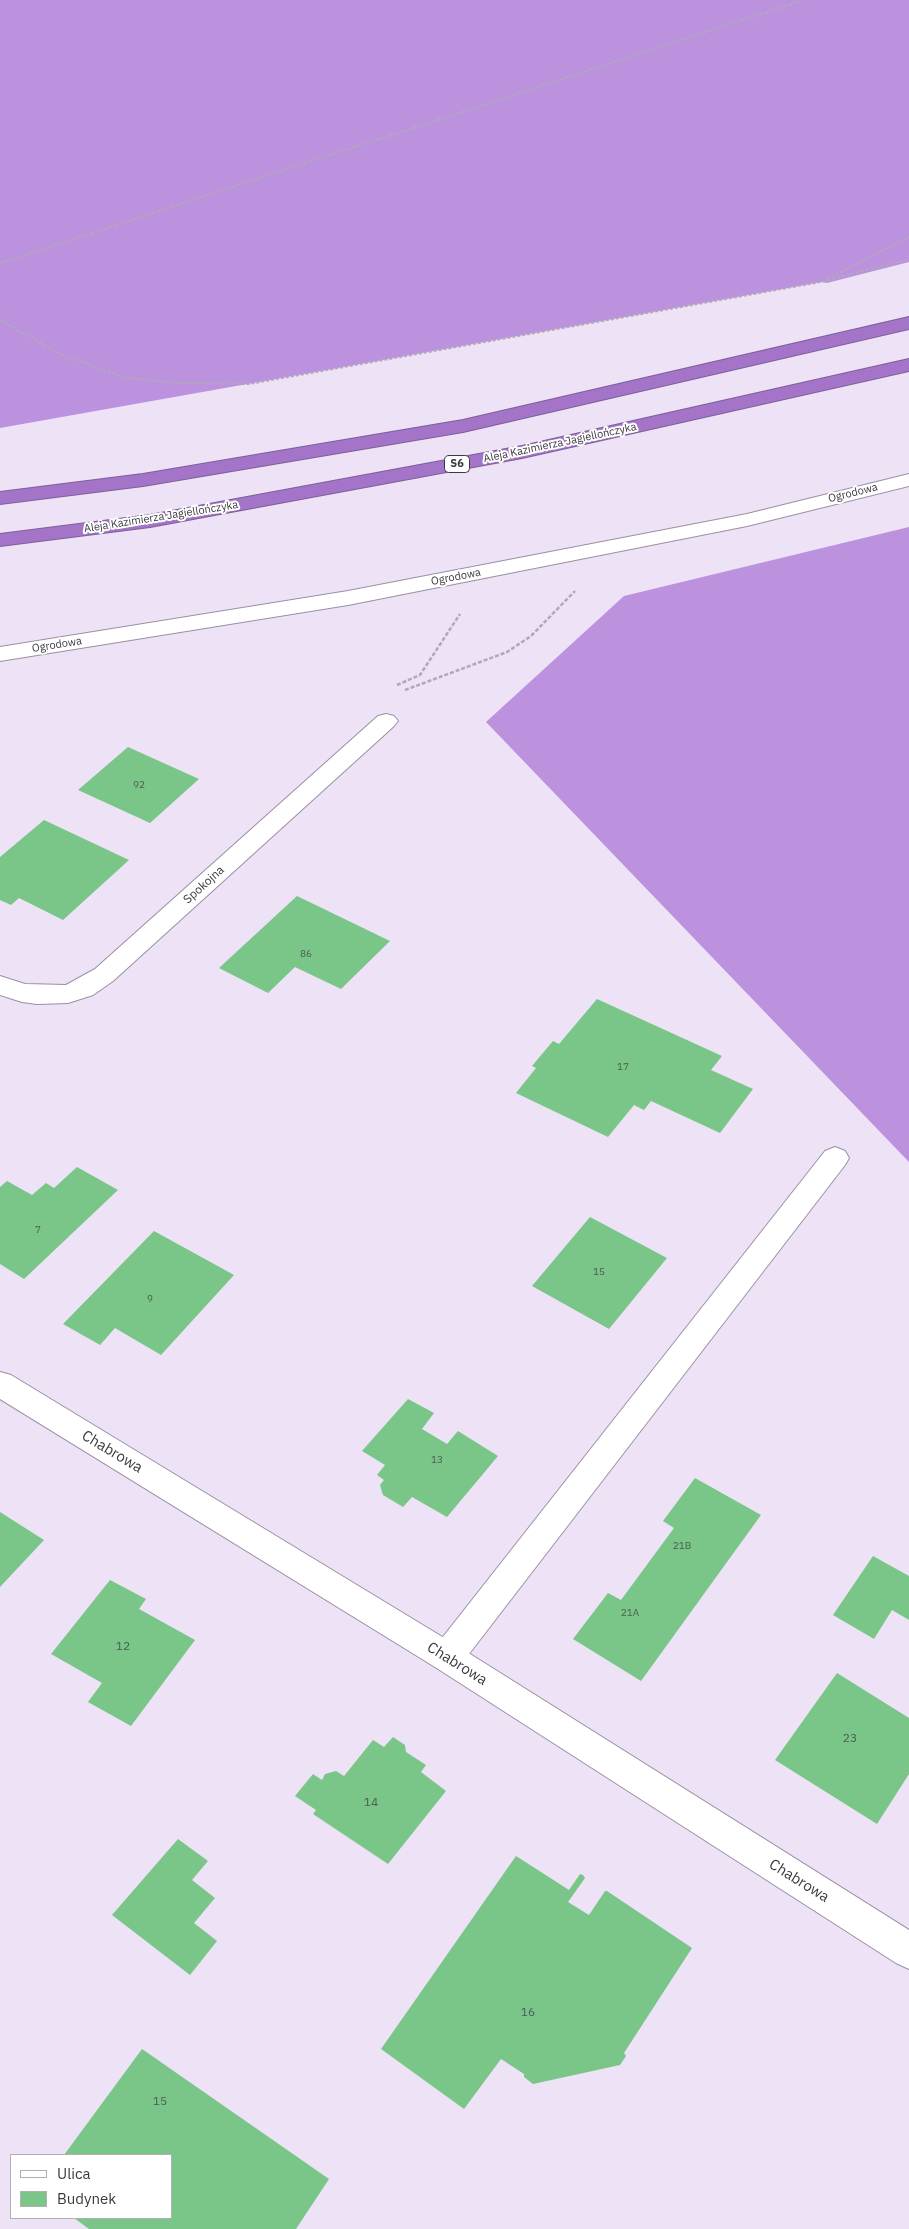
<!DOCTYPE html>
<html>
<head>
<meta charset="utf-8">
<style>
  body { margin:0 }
  #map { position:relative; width:909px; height:2229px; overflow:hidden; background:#ede2f6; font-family:"IBM Plex Sans",sans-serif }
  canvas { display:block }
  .legend { position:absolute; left:10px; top:2154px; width:162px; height:65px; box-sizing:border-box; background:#fff; border:1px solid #b1afb2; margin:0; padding:6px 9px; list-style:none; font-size:15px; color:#3c383f }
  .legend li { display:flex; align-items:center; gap:10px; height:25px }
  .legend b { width:25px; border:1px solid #b1afb2 }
</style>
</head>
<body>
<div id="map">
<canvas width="909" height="2229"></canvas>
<ul class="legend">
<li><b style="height:6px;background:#fff"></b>Ulica</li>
<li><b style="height:14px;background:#79c688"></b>Budynek</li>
</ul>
</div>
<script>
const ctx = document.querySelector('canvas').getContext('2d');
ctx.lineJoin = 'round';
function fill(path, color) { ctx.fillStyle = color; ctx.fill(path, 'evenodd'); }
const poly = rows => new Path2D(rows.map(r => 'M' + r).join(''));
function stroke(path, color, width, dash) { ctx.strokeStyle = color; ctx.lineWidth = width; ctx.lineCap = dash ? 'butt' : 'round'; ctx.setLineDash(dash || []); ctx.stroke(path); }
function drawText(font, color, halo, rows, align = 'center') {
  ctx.font = font + ' "IBM Plex Sans",sans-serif'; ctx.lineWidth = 4; ctx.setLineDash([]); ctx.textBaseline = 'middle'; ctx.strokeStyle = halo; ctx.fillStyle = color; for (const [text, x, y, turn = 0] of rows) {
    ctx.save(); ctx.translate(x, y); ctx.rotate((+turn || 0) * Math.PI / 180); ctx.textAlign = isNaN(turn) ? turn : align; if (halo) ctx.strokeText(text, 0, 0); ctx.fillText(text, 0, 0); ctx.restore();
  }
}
fill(poly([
  [0,0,909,0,909,262,827,283,821,282,0,428],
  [909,527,909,1162,486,722,624,596]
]), '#bc92df');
fill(poly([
  [128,747,199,779,150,823,78,790],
  [44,820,129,860,63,920,19,898,11,905,0,900,0,857],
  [297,896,390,941,341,989,295,967,268,993,219,968],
  [597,999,722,1056,711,1070,753,1089,720,1133,651,1101,644,1110,634,1105,608,1137,516,1093,536,1068,532,1066,553,1041,559,1044],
  [77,1167,118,1190,24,1279,0,1264,0,1187,7,1181,32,1195,46,1183,54,1188],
  [590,1217,667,1258,609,1329,532,1286],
  [154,1231,234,1275,161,1355,115,1328,100,1345,63,1324],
  [408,1399,434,1413,422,1429,447,1444,458,1431,498,1456,447,1517,412,1497,403,1507,383,1495,380,1485,384,1480,377,1475,385,1465,362,1451],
  [695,1478,761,1515,641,1681,573,1639,608,1593,621,1600,674,1528,663,1521],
  [0,1512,44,1540,0,1587],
  [873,1556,909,1576,909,1620,892,1610,874,1639,833,1615],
  [110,1580,146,1599,139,1609,195,1640,131,1726,88,1702,102,1683,51,1654],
  [837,1673,909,1718,909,1774,877,1824,775,1760],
  [393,1737,405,1745,406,1752,426,1765,421,1772,446,1791,388,1864,313,1814,316,1810,295,1796,313,1774,322,1780,325,1774,336,1771,344,1776,373,1740,384,1747],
  [178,1839,208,1861,192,1880,215,1898,194,1923,217,1941,190,1975,112,1915],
  [516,1856,569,1890,580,1874,583,1875,585,1878,568,1902,589,1915,605,1891,607,1891,692,1948,624,2053,626,2056,620,2065,533,2084,524,2077,524,2074,501,2059,464,2109,381,2049],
  [142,2049,329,2179,296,2229,89,2229,74,2218,171,2218,171,2155,64,2155]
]), '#79c688');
const lane = poly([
  [835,1147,845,1151,849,1158,845,1165,459,1667,447,1672,435,1667,430,1657,435,1647,825,1151,835,1147]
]);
const street = poly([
  [909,474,909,486,747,526,348,605,0,661,0,647,348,591,747,514,909,474],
  [386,714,394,716,398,721,394,726,113,981,93,995,68,1003,37,1004,22,1002,0,995,0,976,25,984,66,985,95,969,378,716,386,714],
  [0,1372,11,1375,459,1647,909,1930,909,1969,896,1963,435,1667,0,1399,0,1372]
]);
const highway = poly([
  [909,317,909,329,463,432,143,486,0,504,0,492,143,474,463,420,909,317],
  [909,359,909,371,522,458,150,527,0,546,0,534,150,515,522,446,909,359]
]);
stroke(lane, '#9a90a2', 2);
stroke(street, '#9a90a2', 2);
stroke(highway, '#7f5f98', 2);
stroke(poly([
  [0,263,804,0],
  [827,279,909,237],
  [0,320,62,355,126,378,178,383,249,384,821,282,909,259]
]), '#b1a8b8', 2, [3, 2]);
stroke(poly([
  [397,685,420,675,460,614],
  [405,690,507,652,531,636,575,591]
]), '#b1a8b8', 2.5, [4, 2]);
fill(lane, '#fff');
fill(street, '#fff');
fill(highway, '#a374c8');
drawText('10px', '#4b5c51', null, [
  ["92",139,785],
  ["86",306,954],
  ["17",623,1067],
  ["7",38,1230],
  ["15",599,1272],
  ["9",150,1299],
  ["13",437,1460],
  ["21B",682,1546],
  ["21A",630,1613]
]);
drawText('11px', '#3c383f', '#fff', [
  ["Aleja Kazimierza Jagiellończyka",560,443,-12],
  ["Ogrodowa",853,493,-14],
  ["Aleja Kazimierza Jagiellończyka",161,517,-9],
  ["Ogrodowa",456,577,-11],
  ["Ogrodowa",57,645,-9]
]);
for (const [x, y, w] of [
  [457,464,25]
]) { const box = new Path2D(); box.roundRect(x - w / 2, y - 8.5, w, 17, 4); ctx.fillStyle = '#fff'; ctx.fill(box); stroke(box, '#3c383f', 1); }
drawText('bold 11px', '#3c383f', null, [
  ["S6",457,464]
]);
drawText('12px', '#3c383f', '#fff', [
  ["Spokojna",204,885,-42]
]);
drawText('12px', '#4b5c51', null, [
  ["12",123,1647],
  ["23",850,1739],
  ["14",371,1803],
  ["16",528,2013],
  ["15",160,2102]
]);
drawText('15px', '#3c383f', '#fff', [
  ["Chabrowa",112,1452,31],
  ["Chabrowa",457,1664,32],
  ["Chabrowa",799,1881,32]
]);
</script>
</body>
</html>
